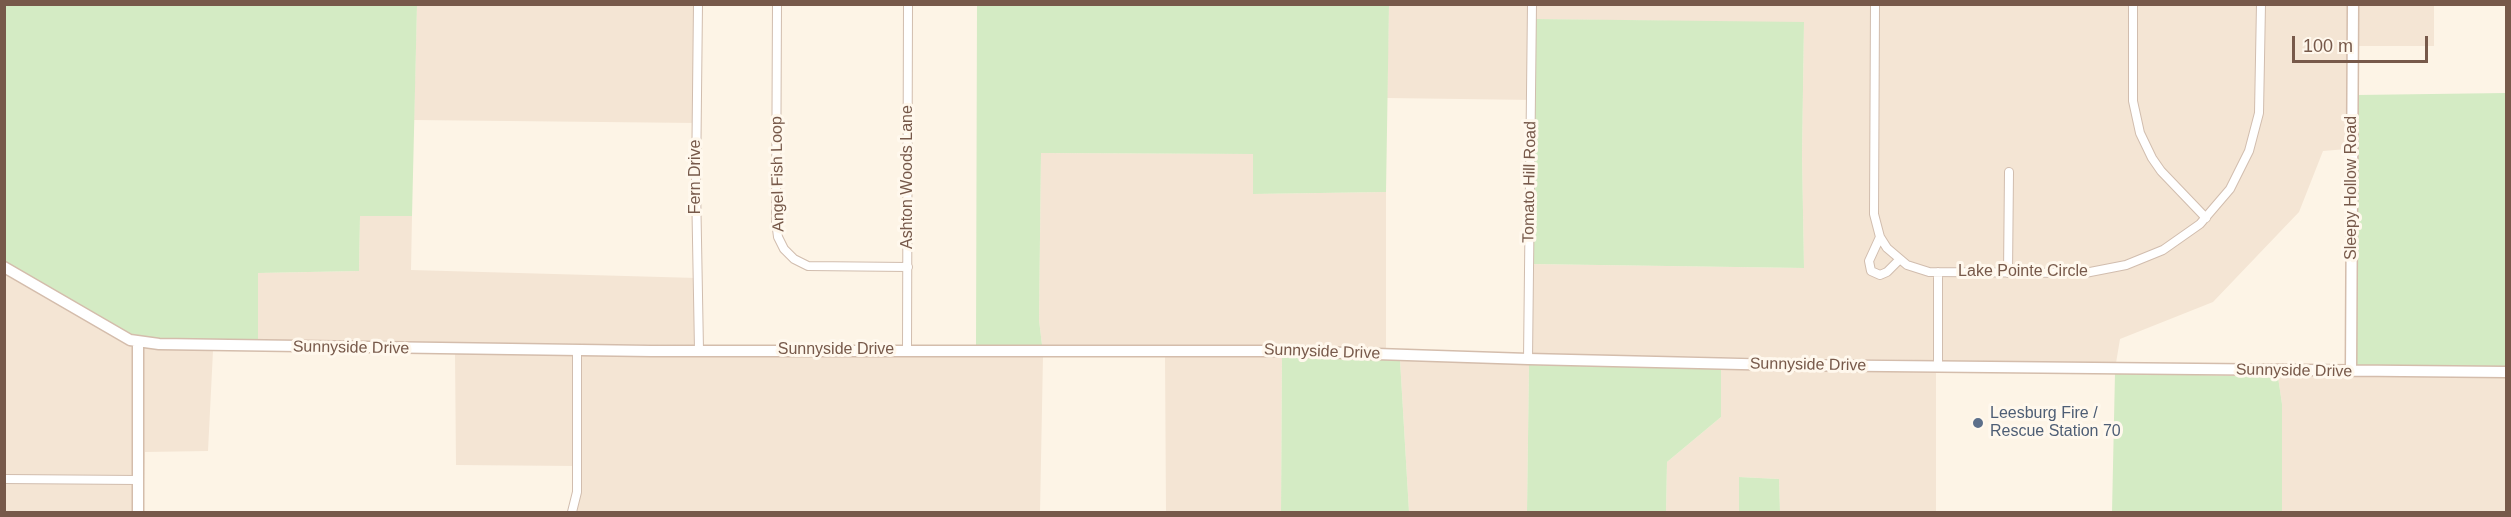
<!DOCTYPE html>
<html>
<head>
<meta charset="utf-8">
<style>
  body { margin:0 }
  #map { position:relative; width:2511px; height:517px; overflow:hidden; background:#fdf4e6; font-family:Helvetica,sans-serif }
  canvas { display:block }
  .frame { position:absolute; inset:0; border:6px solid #77594a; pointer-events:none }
  .scale { position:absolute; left:2292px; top:36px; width:136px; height:27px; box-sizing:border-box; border:3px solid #77594a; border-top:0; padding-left:8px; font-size:18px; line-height:21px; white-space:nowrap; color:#77594a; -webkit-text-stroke:4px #fff8ed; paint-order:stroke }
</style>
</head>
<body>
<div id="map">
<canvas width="2511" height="517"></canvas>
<div class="frame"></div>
<div class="scale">100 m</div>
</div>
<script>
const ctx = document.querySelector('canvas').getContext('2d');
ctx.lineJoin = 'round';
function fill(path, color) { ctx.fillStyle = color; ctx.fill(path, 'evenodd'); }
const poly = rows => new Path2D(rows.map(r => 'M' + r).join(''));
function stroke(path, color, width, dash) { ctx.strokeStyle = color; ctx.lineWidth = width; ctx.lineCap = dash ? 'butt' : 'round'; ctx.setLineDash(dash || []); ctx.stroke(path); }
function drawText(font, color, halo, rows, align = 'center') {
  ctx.font = font + ' Helvetica,sans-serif'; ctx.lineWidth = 6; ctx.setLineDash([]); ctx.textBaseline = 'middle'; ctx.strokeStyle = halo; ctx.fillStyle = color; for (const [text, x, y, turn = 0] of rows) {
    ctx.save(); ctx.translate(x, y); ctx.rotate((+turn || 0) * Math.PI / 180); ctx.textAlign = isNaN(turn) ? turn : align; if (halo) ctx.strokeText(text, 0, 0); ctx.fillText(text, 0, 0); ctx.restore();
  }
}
fill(poly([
  [417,5,697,5,697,123,414,120],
  [1389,5,2348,5,2347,149,2323,151,2299,212,2213,302,2120,339,2116,363,1529,354,1531,264,1804,268,1802,155,1804,23,1537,19,1535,100,1387,98],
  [2357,5,2434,5,2434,46,2357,46],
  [1041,153,1253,154,1253,194,1386,192,1386,349,1286,345,1042,345,1039,320],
  [360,216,412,216,411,270,697,278,698,345,258,341,258,273,359,271],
  [4,273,134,347,133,512,5,512],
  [143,348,213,351,208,451,145,452,143,512],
  [455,354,1043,356,1040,512,572,512,577,466,456,465],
  [1165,356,1282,356,1281,512,1166,512],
  [1400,360,1529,365,1527,512,1409,512],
  [1721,369,1936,372,1936,512,1780,512,1779,479,1739,477,1739,512,1666,512,1667,462,1721,417],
  [2276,376,2506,377,2506,512,2282,512,2282,404,2278,377]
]), '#f4e5d4');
fill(poly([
  [4,5,417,5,412,216,360,216,359,271,258,273,258,341,159,339,132,335,5,261],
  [977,5,1389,5,1386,192,1253,194,1253,154,1041,153,1039,320,1042,345,976,345],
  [1536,19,1804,22,1802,155,1804,268,1531,264],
  [2506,93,2506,367,2355,366,2357,95],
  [1282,356,1400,360,1409,512,1281,512],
  [1529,365,1721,369,1721,417,1667,462,1666,512,1527,512],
  [2115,373,2278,377,2282,404,2282,512,2112,512],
  [1739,477,1779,479,1780,512,1739,512]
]), '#d4ebc4');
const street = poly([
  [698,4,696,185,699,350],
  [777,4,776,221,778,237,784,249,794,259,808,266,908,267],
  [1875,4,1874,214,1880,237,1887,248,1907,265,1929,272,2085,273,2126,265,2163,250,2200,224,2230,189,2249,151,2259,113,2261,4],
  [2133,4,2133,101,2140,133,2152,158,2161,171,2206,218],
  [1880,237,1869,261,1871,271,1880,275,1887,272,1899,260],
  [2008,273,2009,172],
  [907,349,908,4],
  [1528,359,1532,4],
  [1938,366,1938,272],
  [4,479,138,480],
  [572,512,577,492,577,350]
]);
const secondary = poly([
  [4,267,130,340,159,344,651,351,1286,351,1528,359,1784,365,2506,372],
  [2351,371,2353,4],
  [138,512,138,343]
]);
stroke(street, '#d1bdae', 10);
stroke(secondary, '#d4bdac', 13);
stroke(street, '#fff', 8);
stroke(secondary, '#fff', 10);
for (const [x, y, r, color] of [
  [1978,423,6,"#5c6f8a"]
]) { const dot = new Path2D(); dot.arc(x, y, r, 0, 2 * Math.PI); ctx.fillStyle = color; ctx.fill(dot); stroke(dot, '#fff8ed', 2); }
drawText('16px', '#77594a', '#fff8ed', [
  ["Angel Fish Loop",778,174,-91],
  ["Fern Drive",696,177,-90],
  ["Ashton Woods Lane",908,177,-90],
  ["Tomato Hill Road",1530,182,-89],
  ["Sleepy Hollow Road",2352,188,-90],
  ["Lake Pointe Circle",2023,272],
  ["Sunnyside Drive",351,348,1],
  ["Sunnyside Drive",836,350],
  ["Sunnyside Drive",1322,352,2],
  ["Sunnyside Drive",1808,365,1],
  ["Sunnyside Drive",2294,371,1]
]);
drawText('16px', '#4e5e75', '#fff8ed', [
  ["Leesburg Fire /",1990,414],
  ["Rescue Station 70",1990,432]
], 'left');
</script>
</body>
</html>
